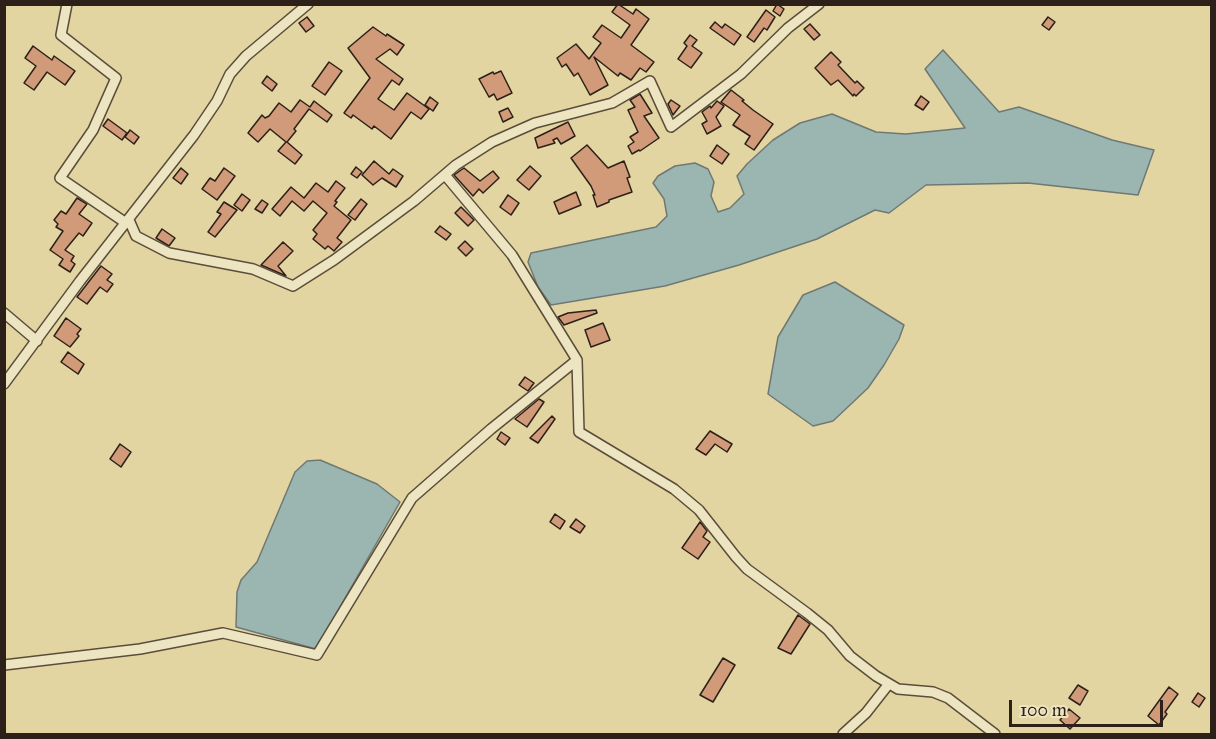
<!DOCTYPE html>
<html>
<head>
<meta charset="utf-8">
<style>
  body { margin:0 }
  #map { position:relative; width:1216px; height:739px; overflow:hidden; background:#e3d5a1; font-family:"IM FELL Great Primer",serif }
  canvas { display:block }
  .frame { position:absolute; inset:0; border:6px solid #2d2018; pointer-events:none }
  .scale { position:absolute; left:1009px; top:700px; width:154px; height:27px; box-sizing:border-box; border:3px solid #2d2018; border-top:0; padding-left:8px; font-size:18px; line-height:21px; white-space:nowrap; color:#2d2018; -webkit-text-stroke:4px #ede4c2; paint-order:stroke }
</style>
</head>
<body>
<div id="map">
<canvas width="1216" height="739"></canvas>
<div class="frame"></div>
<div class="scale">100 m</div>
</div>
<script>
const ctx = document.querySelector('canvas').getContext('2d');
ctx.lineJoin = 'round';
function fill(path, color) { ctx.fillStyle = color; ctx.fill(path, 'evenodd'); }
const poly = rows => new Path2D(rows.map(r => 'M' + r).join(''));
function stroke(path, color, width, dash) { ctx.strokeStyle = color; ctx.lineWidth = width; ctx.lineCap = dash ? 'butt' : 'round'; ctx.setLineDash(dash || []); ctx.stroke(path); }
const water = poly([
  [943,50,999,112,1019,107,1112,140,1154,150,1138,195,1028,183,926,185,889,213,875,210,817,239,739,265,665,286,551,305,538,287,528,262,531,253,656,227,667,216,664,199,653,183,658,176,675,166,695,163,708,169,714,182,711,196,718,212,730,208,744,194,737,176,747,164,773,140,800,123,832,114,876,132,906,134,965,128,925,69,943,50],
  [835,282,904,325,899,339,884,365,868,388,833,421,813,426,768,394,778,337,803,295,835,282],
  [320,460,377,484,400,502,316,649,236,627,237,592,241,580,257,562,295,472,307,461,320,460]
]);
fill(water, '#9bb5b1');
stroke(water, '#6f7974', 1.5);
const building = poly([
  [618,4,633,14,636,9,649,19,631,45,654,62,646,72,640,68,631,80,620,73,618,76,594,57,608,85,590,95,578,73,574,76,566,64,562,67,557,58,576,44,589,59,601,43,593,37,602,25,621,38,630,25,612,12,618,4],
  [777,4,784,9,780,16,773,11,777,4],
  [766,10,775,17,767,30,764,28,754,42,747,37,766,10],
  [307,17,314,26,306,32,299,23,307,17],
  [1048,17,1055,22,1049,30,1042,25,1048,17],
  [715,22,722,28,725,24,741,35,734,45,710,28,715,22],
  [810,24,820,35,814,40,804,29,810,24],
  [373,27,386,36,387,34,404,45,397,55,390,49,376,59,403,79,399,85,392,80,378,99,394,110,407,93,429,109,421,119,411,112,391,139,374,126,372,129,353,115,351,118,344,113,370,78,348,48,373,27],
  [690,35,697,40,692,46,702,53,691,68,678,59,687,46,684,43,690,35],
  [33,46,52,60,54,56,75,71,65,85,47,72,34,90,24,83,36,66,25,58,33,46],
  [831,52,841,62,838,65,855,83,857,81,864,88,856,96,854,94,853,96,838,80,831,85,815,68,831,52],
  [329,62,342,71,325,95,312,86,329,62],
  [501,71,512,93,497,100,494,94,489,97,479,79,493,72,494,74,501,71],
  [267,76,277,84,272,91,262,83,267,76],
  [731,90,744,100,742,101,753,110,773,124,754,150,745,144,750,136,733,125,740,115,721,102,731,90],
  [640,94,652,113,644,116,659,138,640,151,639,150,632,154,628,146,634,142,630,137,638,132,628,110,635,107,630,100,640,94],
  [921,96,929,102,923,110,915,105,921,96],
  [430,97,438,103,433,111,425,105,430,97],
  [300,100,310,107,314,101,332,115,327,122,309,109,294,129,296,131,287,142,302,155,295,164,278,151,286,142,270,129,258,142,248,133,262,115,265,118,269,116,279,103,291,112,300,100],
  [671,100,680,106,673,115,668,104,671,100],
  [717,101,724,106,716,117,721,126,707,134,702,124,707,121,702,112,710,106,711,108,717,101],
  [508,108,513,117,503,122,499,112,508,108],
  [108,119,127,133,122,140,103,126,108,119],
  [568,122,575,136,561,144,557,138,553,140,555,143,538,148,535,138,568,122],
  [130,130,139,137,134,144,125,137,130,130],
  [587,145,608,168,624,161,630,177,627,178,632,192,609,200,609,202,597,207,593,195,595,195,591,186,571,158,587,145],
  [717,145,729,154,722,164,710,156,717,145],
  [374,161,389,174,393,169,403,176,396,187,382,178,373,185,362,175,374,161],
  [530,166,541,176,529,190,517,180,530,166],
  [356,167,362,172,357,178,351,174,356,167],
  [181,168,188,174,181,184,173,178,181,168],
  [224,168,235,176,217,200,202,189,210,178,215,181,224,168],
  [464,168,480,181,493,171,499,178,483,193,479,189,473,196,454,175,464,168],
  [336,181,345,188,335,201,337,202,334,206,351,220,337,238,342,242,334,251,328,246,325,249,313,239,317,234,313,230,327,213,313,201,304,211,292,201,280,216,272,209,291,187,304,198,316,183,328,192,336,181],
  [576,192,581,205,559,214,554,202,576,192],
  [242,194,250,200,242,211,234,205,242,194],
  [508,195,519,203,511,215,500,207,508,195],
  [77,198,87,204,79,214,92,223,83,236,79,233,65,250,74,256,71,261,75,264,70,272,59,265,63,259,50,250,63,231,56,227,58,224,54,220,61,211,66,214,77,198],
  [361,199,367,204,355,220,348,215,361,199],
  [262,200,268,204,262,213,255,209,262,200],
  [224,202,237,210,215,237,208,232,221,214,217,212,224,202],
  [461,207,474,220,468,226,455,213,461,207],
  [440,226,451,234,446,240,435,232,440,226],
  [162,229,175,238,169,246,156,238,162,229],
  [465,241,473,249,466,256,458,248,465,241],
  [283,242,293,251,278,266,286,276,261,265,283,242],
  [101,266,112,274,107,280,113,284,107,292,100,287,87,304,77,297,101,266],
  [596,310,597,313,564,325,558,317,568,313,596,310],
  [66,318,81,329,77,334,79,336,70,347,54,336,66,318],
  [603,323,610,340,591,347,585,330,603,323],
  [68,352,84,364,78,374,61,362,68,352],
  [525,377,534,383,528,391,519,385,525,377],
  [539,399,544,402,527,427,515,419,539,399],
  [552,416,555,419,538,443,530,438,552,416],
  [710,431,732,444,727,452,715,444,706,455,696,449,710,431],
  [501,432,510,438,505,445,497,439,501,432],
  [120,444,131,452,121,467,110,459,120,444],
  [555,514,565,521,560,529,550,522,555,514],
  [576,519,585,526,580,533,570,527,576,519],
  [700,522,707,531,703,537,710,542,698,559,682,548,700,522],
  [798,615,810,624,791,654,778,648,798,615],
  [723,658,735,665,713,702,700,695,723,658],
  [1078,685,1088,691,1080,705,1069,698,1078,685],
  [1169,687,1178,694,1165,712,1167,714,1159,725,1148,716,1169,687],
  [1198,693,1205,698,1199,707,1192,702,1198,693],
  [1069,709,1080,718,1070,729,1060,720,1069,709]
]);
fill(building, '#d19a79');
stroke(building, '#2d2018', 1.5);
const street = poly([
  [67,4,61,35,116,78,93,130,60,178,126,223],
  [445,175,512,255,577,360,579,432,674,489,699,510,736,557,747,569,807,613,828,630,850,656,876,676,898,689,933,692,948,698,995,734],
  [129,220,136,236,169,253,253,269,293,286,334,260,414,201,456,165,492,142,535,123,612,103,650,81,671,127,741,74,788,28,819,4],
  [4,313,37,341],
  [4,384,80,281,194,135,217,101,230,74,246,56,308,4],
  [4,665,140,649,223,633,317,655,412,498,491,429,577,360],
  [843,734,866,713,888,685]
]);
stroke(street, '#5a4d3a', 12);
stroke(street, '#ede4c2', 9);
</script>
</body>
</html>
